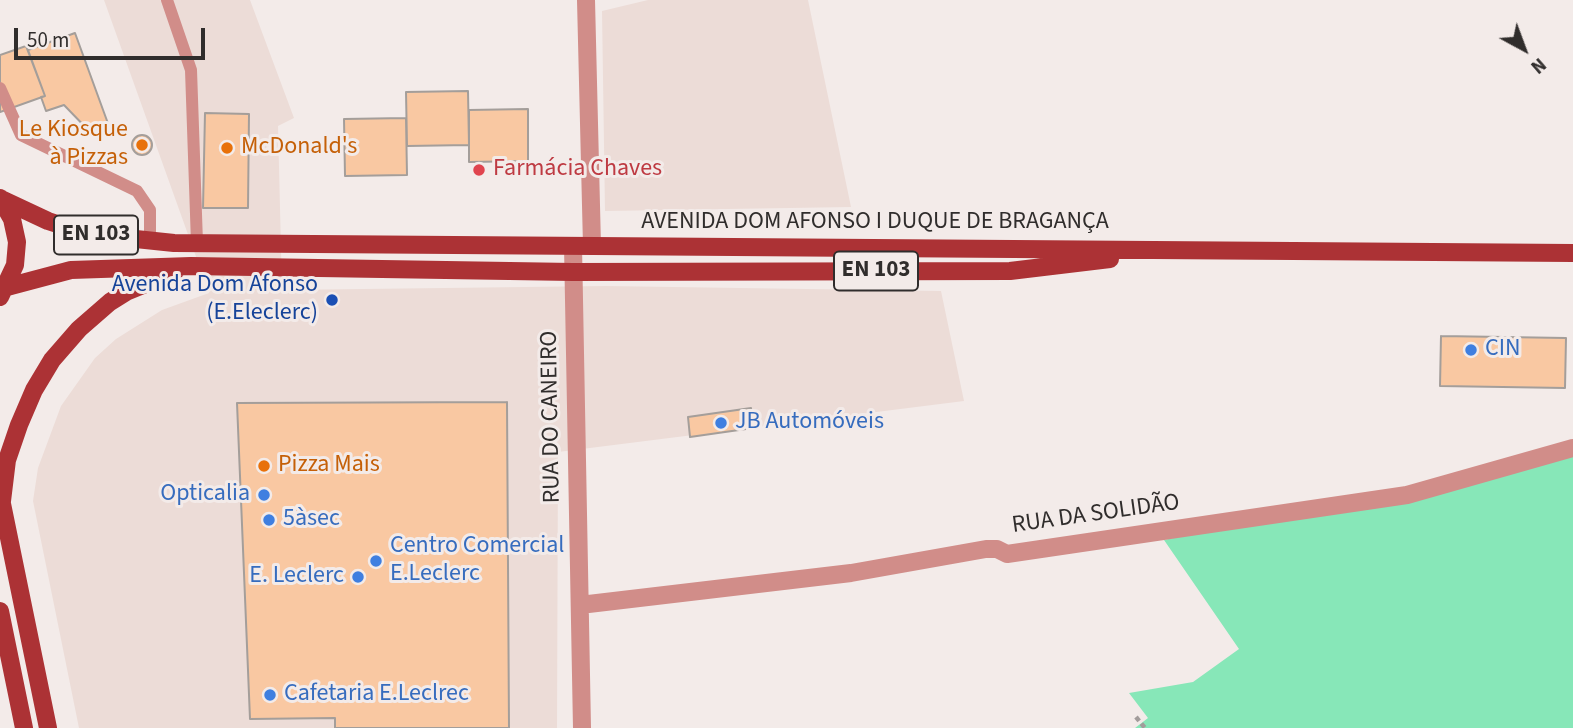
<!DOCTYPE html>
<html>
<head>
<meta charset="utf-8">
<style>
  body { margin:0 }
  #map { position:relative; width:1573px; height:728px; overflow:hidden; background:#f3ebe9; font-family:"Source Sans 3",sans-serif }
  canvas { display:block }
  .north { position:absolute; left:1489px; top:14px; width:70px; height:70px; -webkit-text-stroke:5px #f3ebe9; paint-order:stroke; rotate:139deg; font-size:19px; font-weight:700; line-height:28px; text-align:center; color:#302d2c }
  .north::after { content:''; display:block; margin:auto; width:24px; height:32px; background:#302d2c; clip-path:polygon(50% 0,100% 100%,50% 72%,0 100%) }
  .scale { position:absolute; left:14px; top:28px; width:191px; height:32px; box-sizing:border-box; border:4px solid #302d2c; border-top:0; padding-left:9px; font-size:21px; line-height:24px; white-space:nowrap; color:#302d2c; -webkit-text-stroke:5px #f3ebe9; paint-order:stroke }
</style>
</head>
<body>
<div id="map">
<canvas width="1573" height="728"></canvas>
<div class="north">N</div>
<div class="scale">50 m</div>
</div>
<script>
const ctx = document.querySelector('canvas').getContext('2d');
ctx.lineJoin = 'round';
function fill(path, color) { ctx.fillStyle = color; ctx.fill(path, 'evenodd'); }
const poly = rows => new Path2D(rows.map(r => 'M' + r).join(''));
function stroke(path, color, width, dash) { ctx.strokeStyle = color; ctx.lineWidth = width; ctx.lineCap = dash ? 'butt' : 'round'; ctx.setLineDash(dash || []); ctx.stroke(path); }
function drawText(font, color, halo, rows, align = 'center') {
  ctx.font = font + ' "Source Sans 3",sans-serif'; ctx.lineWidth = 6; ctx.setLineDash([]); ctx.textBaseline = 'middle'; ctx.strokeStyle = halo; ctx.fillStyle = color; for (const [text, x, y, turn = 0] of rows) {
    ctx.save(); ctx.translate(x, y); ctx.rotate((+turn || 0) * Math.PI / 180); ctx.textAlign = isNaN(turn) ? turn : align; if (halo) ctx.strokeText(text, 0, 0); ctx.fillText(text, 0, 0); ctx.restore();
  }
}
fill(poly([
  [104,0,250,0,294,118,278,126,282,290,606,286,941,291,964,401,558,452,557,728,79,728,33,501,38,468,61,406,95,358,116,339,162,310,209,293],
  [648,0,808,0,851,207,605,211,602,11]
]), '#ecdcd7');
fill(poly([
  [1573,450,1573,728,1135,728,1148,718,1129,693,1193,682,1239,649,1164,540]
]), '#87e7b8');
const building = poly([
  [75,33,110,129,93,135,64,105,46,111,41,97,45,96,28,50,75,33],
  [26,46,45,96,0,112,0,55,26,46],
  [468,91,469,145,407,146,406,92,468,91],
  [528,109,528,161,469,162,469,110,528,109],
  [205,113,249,114,248,208,203,208,205,113],
  [406,118,407,175,345,176,344,119,406,118],
  '132 145a10 10 0 1 1 20 0a10 10 0 1 1-20 0Z',
  [1441,336,1566,338,1565,388,1440,386,1441,336],
  [507,402,509,728,335,728,335,718,250,719,237,403,507,402],
  [751,408,753,428,690,437,688,417,751,408]
]);
fill(building, '#f9c8a2');
stroke(building, '#a49e9a', 2);
stroke(poly([
  [1136,717,1145,728]
]), '#a29c9b', 4.5, [5, 3.5]);
stroke(poly([
  [167,0,191,70,197,243],
  [0,88,21,135,137,191,150,210,150,242]
]), '#d18d89', 12);
stroke(poly([
  [586,0,592,246],
  [573,246,582,728],
  [580,605,851,573,986,549,997,549,1007,554,1407,495,1573,448]
]), '#d18d89', 18);
stroke(poly([
  [0,198,12,219,17,242,15,265,0,297],
  [1,199,48,221,88,234,174,243,1573,253],
  [7,287,71,270,191,266,573,272,1010,271,1110,259],
  [0,494,48,728],
  [2,501,7,460,19,425,34,390,52,360,79,329,110,302,126,292,175,272],
  [0,611,24,728]
]), '#ac3235', 18);
for (const [x, y, r, color] of [
  [142,145,7,"#e8710a"],
  [227,148,7,"#e8710a"],
  [479,170,7,"#e0444e"],
  [332,300,7,"#1a4fb4"],
  [1471,350,7,"#3f7fe0"],
  [721,423,7,"#3f7fe0"],
  [264,466,7,"#e8710a"],
  [264,495,7,"#3f7fe0"],
  [269,520,7,"#3f7fe0"],
  [376,561,7,"#3f7fe0"],
  [358,577,7,"#3f7fe0"],
  [270,695,7,"#3f7fe0"]
]) { const dot = new Path2D(); dot.arc(x, y, r, 0, 2 * Math.PI); ctx.fillStyle = color; ctx.fill(dot); stroke(dot, '#f3ebe9', 2.5); }
for (const [x, y, w] of [
  [96,235,84],
  [876,271,84]
]) { const box = new Path2D(); box.roundRect(x - w / 2, y - 19.5, w, 39, 5); ctx.fillStyle = '#f3ebe9'; ctx.fill(box); stroke(box, '#302d2c', 2); }
drawText('bold 23px', '#302d2c', null, [
  ["EN 103",96,235],
  ["EN 103",876,271]
]);
drawText('24px', '#c56008', '#f3ebe9', [
  ["Le Kiosque",128,131,"right"],
  ["à Pizzas",128,159,"right"],
  ["McDonald's",241,148],
  ["Pizza Mais",278,466]
], 'left');
drawText('24px', '#be3a42', '#f3ebe9', [
  ["Farmácia Chaves",493,170]
], 'left');
drawText('24px', '#302d2c', '#f3ebe9', [
  ["AVENIDA DOM AFONSO I DUQUE DE BRAGANÇA",875,223],
  ["RUA DO CANEIRO",552,417,-91],
  ["RUA DA SOLIDÃO",1096,515,-8]
]);
drawText('24px', '#164399', '#f3ebe9', [
  ["Avenida Dom Afonso",318,286],
  ["(E.Eleclerc)",318,314]
], 'right');
drawText('24px', '#366cbe', '#f3ebe9', [
  ["CIN",1485,350],
  ["JB Automóveis",735,423],
  ["Opticalia",250,495,"right"],
  ["5àsec",283,520],
  ["Centro Comercial",390,547],
  ["E.Leclerc",390,575],
  ["E. Leclerc",344,577,"right"],
  ["Cafetaria E.Leclrec",284,695]
], 'left');
</script>
</body>
</html>
